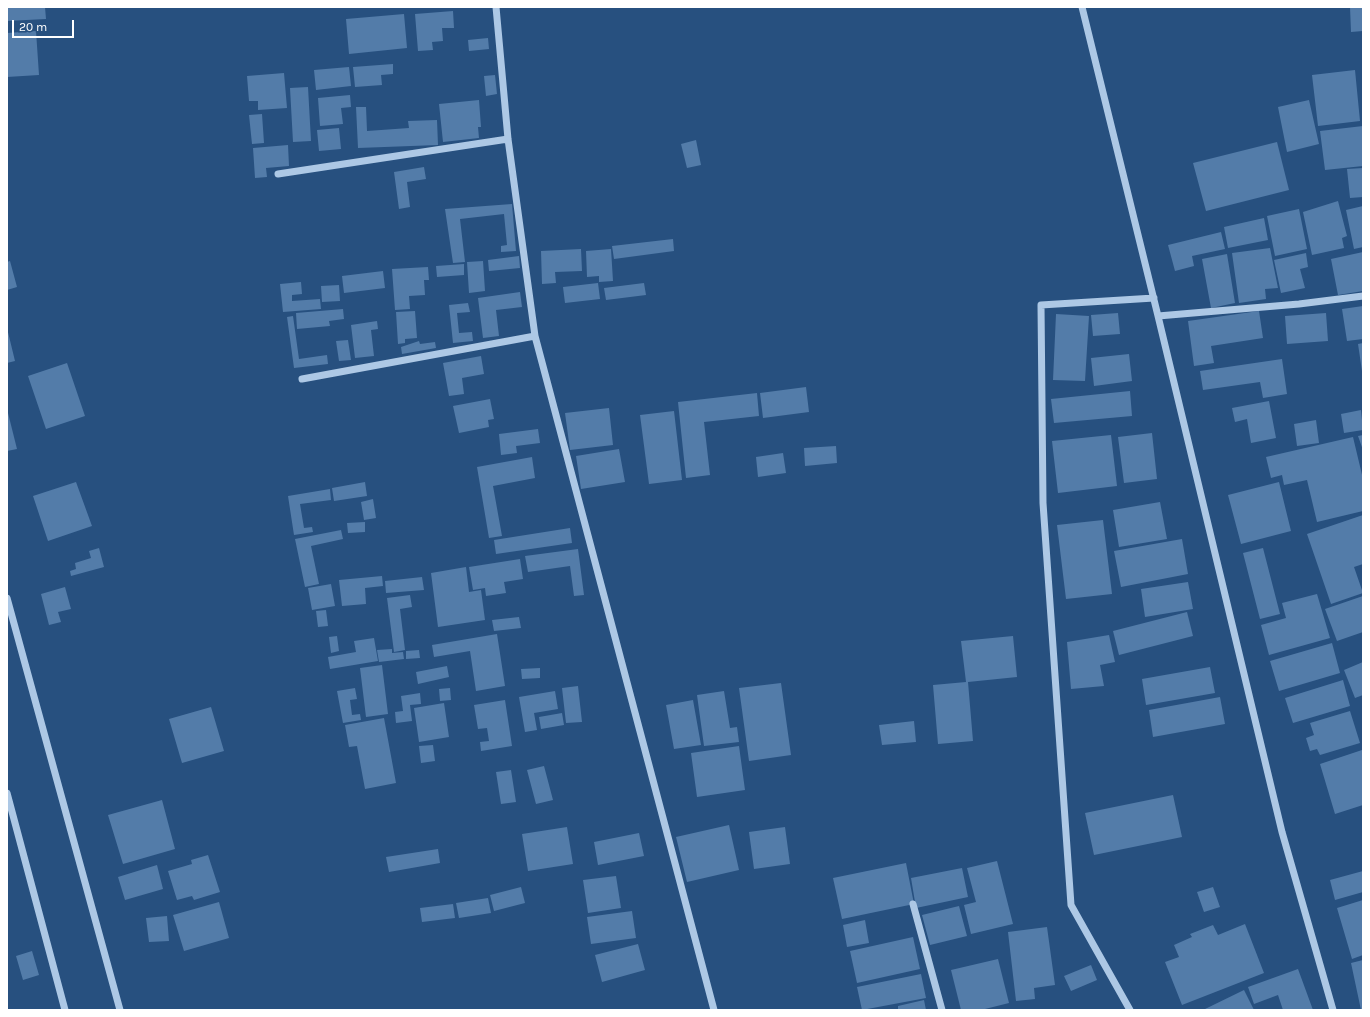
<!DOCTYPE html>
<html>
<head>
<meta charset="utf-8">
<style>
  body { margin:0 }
  #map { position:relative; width:1370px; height:1017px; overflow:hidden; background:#27507f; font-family:Karla,sans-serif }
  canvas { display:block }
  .frame { position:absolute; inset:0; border:8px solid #fff; pointer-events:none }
  .scale { position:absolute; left:12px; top:20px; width:62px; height:18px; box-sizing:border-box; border:2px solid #fff; border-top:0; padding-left:5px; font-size:12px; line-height:14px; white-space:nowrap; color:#fff; -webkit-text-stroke:3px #27507f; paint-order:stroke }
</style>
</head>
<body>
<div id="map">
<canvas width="1370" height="1017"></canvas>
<div class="frame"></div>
<div class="scale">20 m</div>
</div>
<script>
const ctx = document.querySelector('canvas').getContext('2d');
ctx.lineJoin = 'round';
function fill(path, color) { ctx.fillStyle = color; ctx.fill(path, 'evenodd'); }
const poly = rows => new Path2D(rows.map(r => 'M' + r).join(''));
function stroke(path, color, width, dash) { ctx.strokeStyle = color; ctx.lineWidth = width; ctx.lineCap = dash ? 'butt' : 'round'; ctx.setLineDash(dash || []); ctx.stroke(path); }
fill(poly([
  [7,7,45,7,46,19,7,21],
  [1350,7,1363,7,1363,31,1351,32],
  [453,11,454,28,442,28,443,41,432,42,433,50,418,51,415,14],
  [404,14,407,48,349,54,346,19],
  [36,31,39,75,7,77,7,33],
  [488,38,489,49,469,51,468,40],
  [393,64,393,74,381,75,382,85,355,87,353,67],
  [349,67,351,86,316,90,314,70],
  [1355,70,1360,121,1318,126,1312,75],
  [284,73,287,108,258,110,258,101,249,101,247,76],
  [495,75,497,94,486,96,484,76],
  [308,87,311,141,293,142,290,88],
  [350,95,351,107,341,108,343,124,320,126,318,98],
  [479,100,481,127,478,127,479,138,443,142,439,104],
  [1309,100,1319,144,1287,152,1278,107],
  [356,107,366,107,367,131,409,128,408,121,437,120,438,145,358,148],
  [262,114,264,143,252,144,249,115],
  [1363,126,1363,166,1325,170,1320,131],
  [339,128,341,149,319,151,317,130],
  [696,140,701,165,687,168,681,144],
  [1277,142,1289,190,1206,211,1193,163],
  [288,145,289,166,266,168,267,177,255,178,253,148],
  [424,167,426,179,407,182,410,207,399,209,394,172],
  [1363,168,1363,197,1350,198,1347,169],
  [1338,201,1347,236,1342,238,1344,248,1312,255,1303,212],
  [512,204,516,251,501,252,501,246,507,245,504,214,460,219,465,262,453,263,445,209],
  [1363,206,1363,247,1354,249,1346,210],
  [1299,209,1307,249,1275,256,1267,216],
  [1264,218,1268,240,1228,248,1224,227],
  [1221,232,1225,249,1192,256,1194,266,1175,271,1168,245],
  [673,239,674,251,614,259,612,246],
  [1270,248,1278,288,1265,289,1266,299,1239,303,1232,253],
  [581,249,582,271,555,272,556,283,542,284,541,251],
  [611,249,613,281,599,282,599,276,587,277,586,251],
  [1363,252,1363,291,1338,295,1331,259],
  [1306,253,1308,267,1300,269,1305,288,1281,293,1274,260],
  [1227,254,1235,303,1211,308,1202,259],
  [519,256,520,268,489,271,488,260],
  [10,261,17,287,7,290,7,262],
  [483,261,485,291,469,293,467,262],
  [464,264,464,275,437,277,436,266],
  [428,267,429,280,424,280,425,295,409,296,410,309,395,310,392,269],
  [383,271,385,288,344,293,342,276],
  [301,282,302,294,292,295,292,301,320,299,321,309,283,312,280,284],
  [598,283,600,299,565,303,563,287],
  [644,283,646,295,606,300,604,288],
  [339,285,340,301,322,302,321,286],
  [520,292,522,307,496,310,499,336,483,338,478,298],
  [468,303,470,312,457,313,459,333,472,332,473,341,453,343,449,305],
  [1363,306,1363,339,1347,341,1342,309],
  [343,309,344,319,329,321,330,326,297,329,296,313],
  [415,311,417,338,405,339,405,343,398,344,396,312],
  [1259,311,1263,338,1211,346,1214,363,1194,366,1188,321],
  [1118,313,1120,334,1093,336,1091,315],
  [1326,313,1328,341,1287,344,1285,316],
  [1056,314,1089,316,1085,381,1053,380],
  [293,316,299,359,327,355,328,364,294,368,287,317],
  [377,321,378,329,371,330,374,356,355,358,351,325],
  [7,328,15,361,7,363],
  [348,340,351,360,339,361,336,341],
  [419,341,420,344,435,342,436,348,402,354,401,347],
  [1363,343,1363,371,1362,371,1358,344],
  [1129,354,1132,381,1094,386,1091,358],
  [481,356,484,374,462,378,464,394,449,396,443,363],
  [1282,359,1287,394,1263,398,1260,382,1203,390,1200,371],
  [67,363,85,416,46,429,28,376],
  [806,387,809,412,763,418,760,393],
  [1130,391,1132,416,1054,423,1051,399],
  [757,393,759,416,704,422,710,475,686,478,678,402],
  [490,399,494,419,488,420,489,427,459,433,453,406],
  [1269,401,1276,438,1251,443,1247,419,1235,422,1232,408],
  [609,408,613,445,570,450,565,413],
  [7,409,17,449,7,451],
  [1361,410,1363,430,1344,433,1341,414],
  [674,411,682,480,649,484,640,415],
  [1316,420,1319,443,1297,446,1294,424],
  [538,429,540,443,516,446,517,453,501,455,499,434],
  [1152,433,1157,479,1124,483,1118,437],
  [1111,435,1117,486,1058,493,1052,441],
  [1363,435,1363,450,1358,436],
  [1353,437,1363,479,1363,511,1317,522,1307,480,1284,485,1282,475,1271,478,1266,457],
  [836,446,837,463,805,466,804,448],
  [619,449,625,482,581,489,576,456],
  [783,453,786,473,758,477,756,457],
  [532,457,535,478,493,486,502,536,489,538,477,467],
  [76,482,92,526,48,541,33,496],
  [365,482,367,496,334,501,332,488],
  [1279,482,1291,531,1241,544,1228,495],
  [330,489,331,500,300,504,304,528,312,527,313,532,294,535,288,496],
  [373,499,376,518,364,520,361,502],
  [1160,502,1167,539,1119,547,1113,510],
  [1363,515,1363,564,1354,567,1363,593,1331,604,1307,534],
  [1103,520,1112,594,1066,599,1057,525],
  [365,522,365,532,348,533,347,523],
  [570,528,572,543,496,554,494,540],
  [341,530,343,539,311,546,319,584,305,587,295,539],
  [1182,539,1188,574,1121,587,1114,551],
  [99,548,104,567,71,576,70,571,76,569,75,563,91,558,89,551],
  [1263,548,1280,614,1260,619,1243,553],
  [578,549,584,595,574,596,570,566,528,572,525,556],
  [520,559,523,579,504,582,506,593,486,596,485,588,473,590,469,567],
  [466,567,469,592,481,590,485,620,438,627,431,573],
  [382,576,383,586,365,588,366,604,342,606,339,580],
  [422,577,424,590,386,593,385,581],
  [1188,582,1193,609,1145,617,1141,589],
  [331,584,335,606,312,610,308,588],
  [65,587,71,609,58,612,61,622,49,625,41,594],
  [1317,594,1330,638,1269,655,1261,625,1286,618,1282,603],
  [410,595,412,607,400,609,405,650,394,652,387,598],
  [1363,596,1363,632,1337,641,1325,609],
  [326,610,328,626,318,627,316,611],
  [1187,612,1193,636,1119,655,1113,631],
  [519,617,521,628,494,631,492,620],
  [497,634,505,686,476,691,470,651,434,657,432,645],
  [1109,635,1115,662,1100,665,1104,686,1071,689,1067,642],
  [337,636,339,651,331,653,329,637],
  [1013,636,1017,677,968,682,973,741,938,744,933,685,966,682,961,641],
  [374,638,378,661,330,669,328,657,356,652,354,641],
  [1332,643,1340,673,1279,691,1270,661],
  [392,649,392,653,403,652,404,659,379,662,377,650],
  [419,650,420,658,406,659,406,651],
  [1363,662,1363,695,1355,698,1344,670],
  [382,665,388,714,366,717,360,668],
  [447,666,449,677,418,684,416,672],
  [1210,667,1215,693,1146,705,1142,679],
  [540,668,540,678,522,679,521,669],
  [1343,680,1350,706,1293,723,1285,698],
  [781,683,791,755,749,761,739,688],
  [578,686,582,722,566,723,562,688],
  [355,688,357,699,350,700,352,715,360,714,361,720,343,723,337,691],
  [450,688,451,700,440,701,439,689],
  [555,691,558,709,534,713,537,730,525,732,519,697],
  [724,691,730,728,737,727,739,742,704,746,697,695],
  [420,693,421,704,410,705,412,721,396,723,395,712,403,711,401,696],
  [1220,697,1225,724,1153,737,1149,710],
  [505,700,512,746,481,751,480,742,489,741,487,728,478,729,474,705],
  [693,700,701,745,674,749,666,705],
  [444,703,449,737,419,742,414,708],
  [211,707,224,751,182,763,169,719],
  [1350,711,1360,743,1320,755,1317,749,1310,751,1306,738,1314,735,1310,723],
  [562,713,564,725,541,729,539,717],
  [384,718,396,783,365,789,357,746,349,747,345,725],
  [914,721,916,742,882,745,879,725],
  [433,745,435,761,421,763,419,746],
  [739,746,745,790,697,797,691,753],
  [1362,750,1363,805,1335,814,1320,764],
  [544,766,553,800,536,804,527,770],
  [511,770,516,802,501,804,496,772],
  [1173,795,1182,837,1094,855,1085,813],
  [162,800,175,849,123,864,108,815],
  [729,825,739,870,687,882,676,837],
  [567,827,573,864,528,871,522,834],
  [785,827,790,864,754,869,749,832],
  [639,833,644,856,598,865,594,842],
  [438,849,440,863,389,872,386,857],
  [208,855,220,892,194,900,192,896,177,900,168,871,192,864,191,860],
  [997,861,1013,924,971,934,964,905,976,902,967,868],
  [906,863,914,904,842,919,833,878],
  [157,865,163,889,125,900,118,877],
  [962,868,968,897,916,908,911,878],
  [1363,871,1363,892,1335,900,1330,880],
  [616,876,621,908,588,913,583,880],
  [521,887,525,903,494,911,490,895],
  [1213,887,1220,907,1204,912,1197,892],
  [488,898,491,913,459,918,456,903],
  [1363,900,1363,955,1352,959,1337,908],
  [219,902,229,938,184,951,173,915],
  [453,904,455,918,422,922,420,908],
  [959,906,967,936,930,945,922,915],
  [632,911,636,938,591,944,587,917],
  [167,916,169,941,149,942,146,918],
  [865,920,869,943,847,947,843,925],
  [1245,924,1264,973,1182,1005,1165,962,1179,957,1174,945,1192,937,1190,934,1213,925,1218,935],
  [1047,927,1055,985,1034,988,1035,999,1016,1001,1008,932],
  [913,937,920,969,857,983,850,951],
  [638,944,645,970,602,982,595,955],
  [32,951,39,975,23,980,16,956],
  [998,959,1009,1003,981,1010,961,1010,951,970],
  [1363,960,1363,1010,1361,1010,1351,963],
  [1091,965,1097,980,1071,991,1064,976],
  [1298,969,1313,1010,1283,1010,1278,995,1254,1004,1248,987],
  [921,974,926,998,862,1010,857,987],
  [1244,990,1254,1010,1203,1010],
  [924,1000,926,1010,898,1010,898,1006]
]), '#537ca9');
stroke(poly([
  [496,7,508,139,535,336,714,1010],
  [1082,7,1158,316,1282,832,1333,1010],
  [278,174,508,139],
  [1158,316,1299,304,1363,296],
  [302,379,535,336],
  [7,598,120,1010],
  [7,793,65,1010],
  [913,904,942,1010],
  [1130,1010,1071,905,1043,503,1041,305,1154,298]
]), '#adc8e5', 7);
</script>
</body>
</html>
